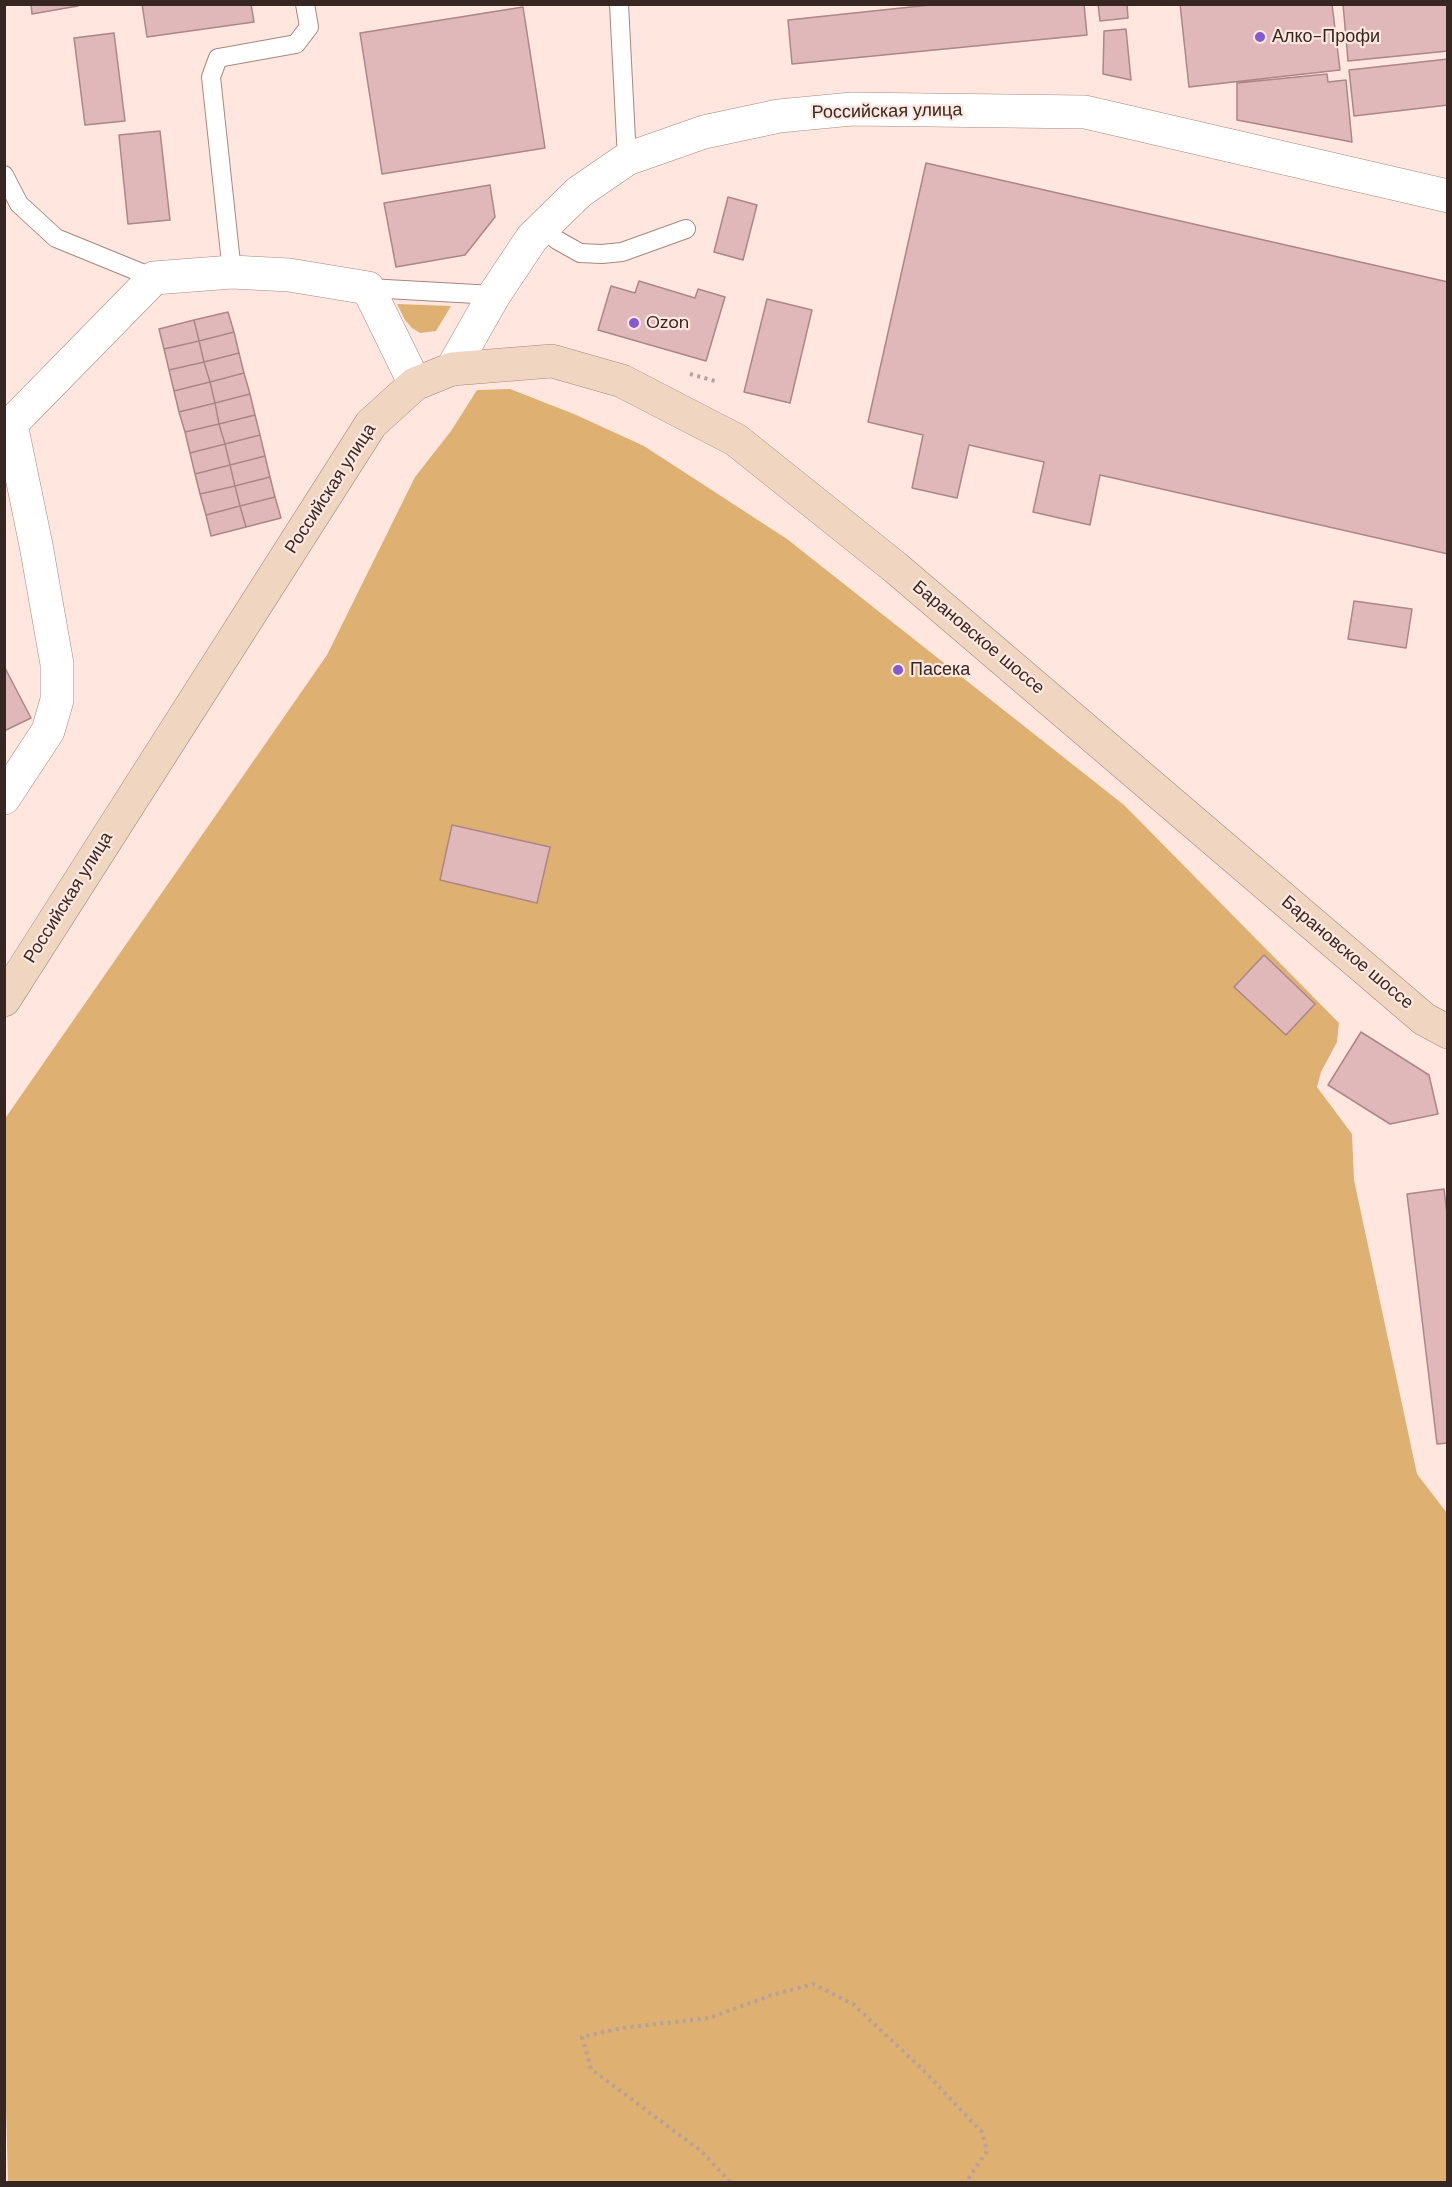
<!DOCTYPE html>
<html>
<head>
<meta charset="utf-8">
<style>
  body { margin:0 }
  #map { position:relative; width:1452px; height:2187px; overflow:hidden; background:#ffe7e0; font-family:"DM Sans",sans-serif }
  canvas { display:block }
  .frame { position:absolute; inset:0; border:6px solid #362723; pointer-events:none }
</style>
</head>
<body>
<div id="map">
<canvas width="1452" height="2187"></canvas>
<div class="frame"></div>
</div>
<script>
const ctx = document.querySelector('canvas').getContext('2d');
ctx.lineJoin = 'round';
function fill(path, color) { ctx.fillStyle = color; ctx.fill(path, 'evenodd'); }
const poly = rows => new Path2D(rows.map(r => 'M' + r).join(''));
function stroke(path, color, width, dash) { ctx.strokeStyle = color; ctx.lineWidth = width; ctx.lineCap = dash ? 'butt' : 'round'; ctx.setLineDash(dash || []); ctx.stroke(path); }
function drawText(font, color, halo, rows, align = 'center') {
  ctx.font = font + ' "DM Sans",sans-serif'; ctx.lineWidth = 4.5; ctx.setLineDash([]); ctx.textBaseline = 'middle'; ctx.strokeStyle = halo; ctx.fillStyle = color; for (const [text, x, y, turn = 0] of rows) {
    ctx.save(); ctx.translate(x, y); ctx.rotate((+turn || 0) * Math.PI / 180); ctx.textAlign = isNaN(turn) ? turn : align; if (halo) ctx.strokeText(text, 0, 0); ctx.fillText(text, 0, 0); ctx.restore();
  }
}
fill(poly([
  [397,304,451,306,436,331,420,333,412,328,405,320],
  [510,389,574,414,644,446,787,539,1124,805,1339,1023,1337,1042,1321,1072,1317,1087,1352,1134,1354,1180,1417,1474,1447,1513,1447,2182,8,2182,4,2033,4,1120,327,655,415,477,451,431,477,390]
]), '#deb072');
const building = poly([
  [31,4,78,4,78,6,32,14,31,4],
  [142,4,251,4,254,22,147,37,142,4],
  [939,4,1084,4,1087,35,792,64,788,20,939,4],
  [1098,4,1127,4,1128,18,1100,21,1098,4],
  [1180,4,1332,4,1340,70,1189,87,1180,4],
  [1343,4,1448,4,1448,51,1348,61,1343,4],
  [523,7,545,148,382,174,360,33,523,7],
  [1126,29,1131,80,1103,74,1104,31,1126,29],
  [114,33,125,121,85,125,74,38,114,33],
  [1448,59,1448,105,1354,116,1349,70,1448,59],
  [1327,74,1328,82,1346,80,1352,142,1237,120,1237,83,1327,74],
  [160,131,170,220,128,224,119,135,160,131],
  [926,163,1448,282,1448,554,1100,475,1090,525,1033,512,1044,462,969,445,957,498,912,488,923,435,868,422,926,163],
  [490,185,495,217,465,255,396,267,384,203,490,185],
  [728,197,757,205,743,260,714,252,728,197],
  [639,281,695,298,698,289,725,297,706,361,598,330,611,286,635,293,639,281],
  [767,299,812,310,790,403,744,392,767,299],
  [228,312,234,332,199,341,194,320,228,312],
  [194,320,199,341,164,349,159,329,194,320],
  [234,332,239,353,204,362,199,341,234,332],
  [199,341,204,362,169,370,164,349,199,341],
  [239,353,244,373,210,382,204,362,239,353],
  [204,362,210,382,174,391,169,370,204,362],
  [244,373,250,394,215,403,210,382,244,373],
  [210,382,215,403,179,412,174,391,210,382],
  [250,394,255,415,219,424,215,403,250,394],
  [215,403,219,424,185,432,179,412,215,403],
  [255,415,260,435,225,444,219,424,255,415],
  [219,424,225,444,190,453,185,432,219,424],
  [260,435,265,456,230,465,225,444,260,435],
  [225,444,230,465,195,474,190,453,225,444],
  [265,456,270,477,235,486,230,465,265,456],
  [230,465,235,486,200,494,195,474,230,465],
  [270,477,275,497,240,506,235,486,270,477],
  [235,486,240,506,206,515,200,494,235,486],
  [275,497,281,518,246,527,240,506,275,497],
  [240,506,246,527,211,536,206,515,240,506],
  [1354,601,1412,609,1406,648,1348,639,1354,601],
  [4,666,31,718,4,731,4,666],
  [452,825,550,847,537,903,440,880,452,825],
  [1264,955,1315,1004,1286,1035,1234,987,1264,955],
  [1361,1032,1429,1075,1438,1114,1390,1124,1328,1085,1361,1032],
  [1444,1189,1448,1222,1448,1443,1437,1444,1407,1194,1444,1189]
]);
fill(building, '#e0b8b9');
stroke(building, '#ac8688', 1.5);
const service = poly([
  [619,4,627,159],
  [4,175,19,204,56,238,154,278],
  [542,229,557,240,580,253,602,254,622,252,686,229],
  [232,272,211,77,218,58,296,44,309,27,305,4],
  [368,288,494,295]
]);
const minor = poly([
  [452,369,494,295,532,238,579,192,627,159,704,132,779,116,852,109,1085,112,1448,196],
  [4,798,48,731,57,700,57,664,36,545,11,424,154,278,232,272,289,275,368,288,415,384]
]);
const secondary = poly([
  [4,1000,371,424,415,384,452,369,552,361,622,381,736,440,896,568,1424,1019,1448,1032]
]);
stroke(service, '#aa867c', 20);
stroke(minor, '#aa867c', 34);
stroke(secondary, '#aa867c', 34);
stroke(poly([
  [690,374,715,381],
  [730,2182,701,2151,591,2069,582,2037,622,2028,709,2018,772,1995,813,1984,853,2004,921,2068,982,2132,987,2151,966,2182]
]), '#b6a19b', 4, [3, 4.5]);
stroke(service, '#fff', 18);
stroke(minor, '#fff', 33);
stroke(secondary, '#f0d6c1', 33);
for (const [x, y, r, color] of [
  [1260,37,6,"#8459d2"],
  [634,323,6,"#8459d2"],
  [898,670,6,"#8459d2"]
]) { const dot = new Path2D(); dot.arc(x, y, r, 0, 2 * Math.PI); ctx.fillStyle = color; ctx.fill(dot); stroke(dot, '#ffe7e0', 2); }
drawText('18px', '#362723', '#ffe7e0', [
  ["Алко-Профи",1272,37],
  ["Ozon",646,323],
  ["Пасека",910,670]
], 'left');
drawText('18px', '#362723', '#ffe7e0', [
  ["Российская улица",887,112,-1],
  ["Российская улица",331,489,-57],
  ["Барановское шоссе",978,638,40],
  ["Российская улица",69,898,-58],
  ["Барановское шоссе",1347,953,40]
]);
</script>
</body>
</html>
